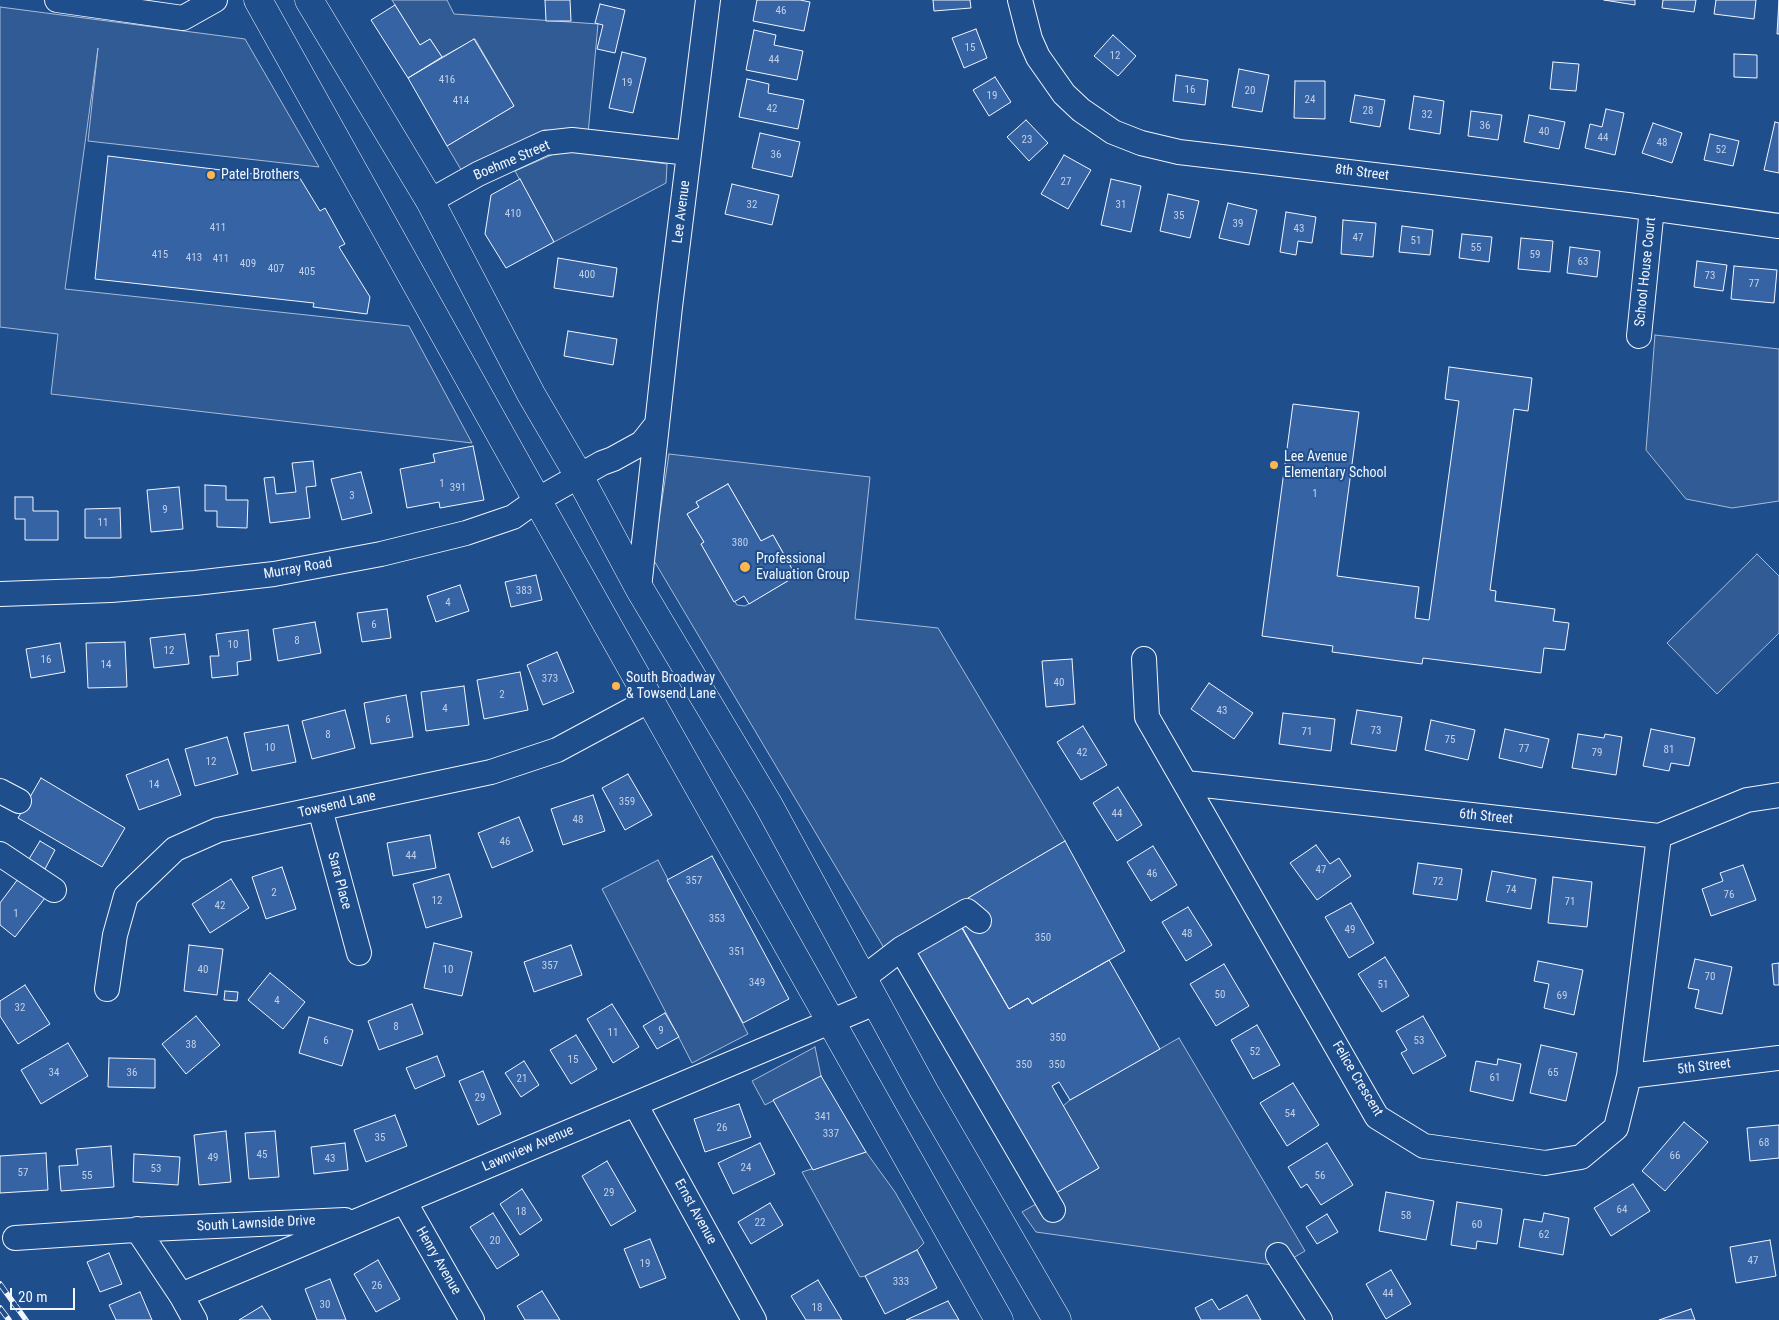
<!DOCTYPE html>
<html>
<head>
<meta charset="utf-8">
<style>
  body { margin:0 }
  #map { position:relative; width:1779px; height:1320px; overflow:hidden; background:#1f4e8c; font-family:"Roboto Condensed",sans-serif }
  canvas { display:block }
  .scale { position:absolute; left:10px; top:1288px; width:65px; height:22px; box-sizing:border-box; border:2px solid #f2f6ff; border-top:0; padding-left:6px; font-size:15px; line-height:18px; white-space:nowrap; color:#f2f6ff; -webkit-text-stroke:4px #1f4e8c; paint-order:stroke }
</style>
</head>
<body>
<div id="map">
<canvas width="1779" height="1320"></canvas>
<div class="scale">20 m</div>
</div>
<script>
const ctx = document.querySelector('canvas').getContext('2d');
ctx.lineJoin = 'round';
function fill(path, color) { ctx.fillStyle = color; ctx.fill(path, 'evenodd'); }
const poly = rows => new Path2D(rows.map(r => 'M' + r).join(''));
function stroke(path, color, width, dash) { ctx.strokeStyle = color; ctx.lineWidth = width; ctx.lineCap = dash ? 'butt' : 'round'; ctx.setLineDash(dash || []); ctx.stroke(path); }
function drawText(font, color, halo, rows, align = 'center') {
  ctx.font = font + ' "Roboto Condensed",sans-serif'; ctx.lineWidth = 4; ctx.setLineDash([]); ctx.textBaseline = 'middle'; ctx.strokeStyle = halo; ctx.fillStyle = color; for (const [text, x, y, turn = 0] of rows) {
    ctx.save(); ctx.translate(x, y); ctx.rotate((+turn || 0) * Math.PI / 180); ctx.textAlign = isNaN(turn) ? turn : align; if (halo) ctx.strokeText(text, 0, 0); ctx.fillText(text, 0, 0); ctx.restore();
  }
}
const built = poly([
  [392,0,447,0,454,14,598,24,588,134,544,130,463,173,447,146,514,106,475,39,442,57,430,39,420,45,392,0],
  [0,7,245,39,319,167,88,141,98,48,65,289,409,326,472,443,51,394,58,334,0,327,0,7],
  [563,150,667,164,666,183,554,242,515,171,563,150],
  [1655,335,1779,349,1779,501,1732,508,1686,499,1646,450,1655,335],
  [669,454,870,477,855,619,938,628,1065,841,884,948,653,559,669,454],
  [728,484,761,541,773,535,796,576,745,606,737,605,701,544,704,542,687,514,699,507,696,502,728,484],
  [1757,554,1779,576,1779,633,1717,694,1667,643,1757,554],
  [658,860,748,1034,692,1063,602,889,658,860],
  [1179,1038,1305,1251,1279,1266,1036,1232,1022,1212,1099,1168,1063,1106,1070,1100,1179,1038],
  [815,1047,821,1076,765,1105,752,1081,815,1047],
  [866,1152,895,1192,924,1243,917,1250,865,1276,860,1277,802,1172,866,1152]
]);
fill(built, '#305b95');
stroke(built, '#a8bbd7', 1);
const building = poly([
  [545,0,570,0,571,21,546,21,545,0],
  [757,0,800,0,810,2,804,31,753,21,757,0],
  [933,0,970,0,971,8,934,11,933,0],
  [1604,0,1635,0,1635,5,1604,0],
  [1663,0,1696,0,1694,12,1662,8,1663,0],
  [1716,0,1756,0,1754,19,1714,14,1716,0],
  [1779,0,1779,34,1777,34,1779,0],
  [600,4,625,10,615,53,597,49,603,25,595,23,600,4],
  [395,5,420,45,430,39,442,57,408,78,371,20,395,5],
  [976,29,987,58,964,68,952,38,976,29],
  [754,30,776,35,774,45,803,51,797,80,746,70,754,30],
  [1113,35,1136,56,1118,76,1094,56,1113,35],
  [474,39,514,106,447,146,408,78,474,39],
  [622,52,646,58,633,113,609,108,622,52],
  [1734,54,1757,55,1757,78,1734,77,1734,54],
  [1553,62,1579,64,1576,91,1550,89,1553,62],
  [1239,69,1269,75,1262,112,1232,107,1239,69],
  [1176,75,1208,80,1205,105,1173,101,1176,75],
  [995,77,1011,102,989,116,973,90,995,77],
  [747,79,769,84,768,93,804,100,798,129,739,117,747,79],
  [1295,81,1325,81,1325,119,1294,118,1295,81],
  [1355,95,1385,100,1380,127,1350,122,1355,95],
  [1414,96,1444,101,1440,134,1409,129,1414,96],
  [1606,109,1624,113,1615,155,1585,148,1590,124,1602,127,1606,109],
  [1471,111,1502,115,1498,140,1468,136,1471,111],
  [1529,115,1565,122,1559,149,1524,142,1529,115],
  [1026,120,1048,143,1029,161,1007,137,1026,120],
  [1775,122,1779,123,1779,173,1764,170,1775,122],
  [1653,123,1682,133,1672,163,1642,153,1653,123],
  [760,133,800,142,792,177,752,168,760,133],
  [1710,134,1739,141,1733,166,1704,160,1710,134],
  [1064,155,1091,170,1068,209,1041,194,1064,155],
  [108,156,270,176,271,172,298,175,320,211,325,208,345,244,339,247,370,297,367,314,313,307,314,303,95,279,108,156],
  [520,179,554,242,506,268,485,234,491,195,520,179],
  [1111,179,1141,186,1131,232,1101,225,1111,179],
  [732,184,779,195,772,225,725,214,732,184],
  [1168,194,1199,201,1190,238,1160,231,1168,194],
  [1228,203,1257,210,1249,245,1219,238,1228,203],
  [1286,212,1316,217,1312,243,1298,241,1296,255,1280,252,1286,212],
  [1343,220,1376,223,1373,257,1341,254,1343,220],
  [1402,226,1433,230,1430,255,1399,252,1402,226],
  [1462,234,1492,237,1489,262,1459,258,1462,234],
  [1521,238,1553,241,1550,272,1518,269,1521,238],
  [1570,247,1600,251,1597,277,1567,273,1570,247],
  [558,258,617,268,613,297,554,288,558,258],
  [1697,261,1727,265,1723,291,1694,287,1697,261],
  [1734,266,1777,270,1774,303,1731,299,1734,266],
  [568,331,617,339,613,365,564,356,568,331],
  [1449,367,1532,378,1528,411,1514,409,1490,590,1496,591,1495,601,1555,609,1553,621,1569,623,1565,650,1544,648,1541,673,1423,658,1422,664,1332,652,1333,646,1262,636,1293,404,1359,412,1337,576,1419,587,1415,618,1429,620,1459,401,1445,399,1449,367],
  [473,446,484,500,440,508,439,502,407,508,400,469,435,462,433,454,473,446],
  [313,461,316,486,306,487,310,518,270,523,264,478,274,477,276,494,296,492,292,463,313,461],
  [361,472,372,513,342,520,331,479,361,472],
  [728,484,761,541,773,535,796,576,749,604,744,596,734,602,701,544,704,542,687,514,699,507,696,502,728,484],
  [205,485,226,486,226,500,248,500,247,528,217,527,217,511,205,511,205,485],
  [179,487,183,529,151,532,147,490,179,487],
  [15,497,33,497,33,511,58,511,58,540,25,540,25,519,15,519,15,497],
  [120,508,121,538,85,538,85,509,120,508],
  [536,575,542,600,511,607,505,582,536,575],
  [460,585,469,611,436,622,427,596,460,585],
  [387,609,391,638,362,642,357,613,387,609],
  [315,622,321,653,278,661,273,629,315,622],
  [248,630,251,660,237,662,238,675,212,678,210,656,219,656,216,634,248,630],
  [185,634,189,664,154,668,150,638,185,634],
  [125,642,127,687,88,688,86,643,125,642],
  [60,643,65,672,31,678,26,649,60,643],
  [557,652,574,692,543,705,527,665,557,652],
  [1072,659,1075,704,1046,707,1042,661,1072,659],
  [520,672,528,710,484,719,477,680,520,672],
  [1209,683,1253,713,1234,739,1191,709,1209,683],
  [464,686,469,725,426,731,421,692,464,686],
  [406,695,413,737,371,744,364,703,406,695],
  [345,710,355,748,312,759,302,721,345,710],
  [1357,710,1402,717,1396,751,1351,744,1357,710],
  [1283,713,1335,719,1331,751,1279,744,1283,713],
  [1431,720,1475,730,1468,760,1425,750,1431,720],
  [288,725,296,762,252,771,244,733,288,725],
  [1083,726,1107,765,1081,780,1057,742,1083,726],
  [1505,729,1549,739,1542,768,1499,758,1505,729],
  [1651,729,1695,738,1689,766,1671,763,1669,771,1643,766,1651,729],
  [1578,734,1604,738,1605,734,1622,737,1616,775,1572,768,1578,734],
  [227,737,238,774,195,786,185,749,227,737],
  [168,759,181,795,139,810,126,775,168,759],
  [628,774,652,815,625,830,602,788,628,774],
  [41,778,125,828,102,867,18,818,41,778],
  [1118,787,1142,825,1117,841,1093,803,1118,787],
  [593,795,605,831,563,845,551,809,593,795],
  [519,817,533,851,492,868,478,833,519,817],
  [430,835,436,868,393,876,387,843,430,835],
  [40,841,55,850,45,869,29,859,40,841],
  [1065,841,1125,951,1032,1004,1028,998,1009,1009,951,908,1065,841],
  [1316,845,1330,864,1339,858,1351,876,1317,900,1290,863,1316,845],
  [1153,846,1177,885,1151,901,1127,862,1153,846],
  [712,856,789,999,743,1023,667,880,712,856],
  [1418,863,1462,869,1457,900,1413,894,1418,863],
  [1743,865,1756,900,1711,916,1702,889,1723,881,1720,873,1743,865],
  [282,867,296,909,266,919,252,877,282,867],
  [1492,871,1536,879,1531,909,1486,901,1492,871],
  [449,874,462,917,426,928,413,884,449,874],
  [1553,877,1592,882,1587,927,1548,923,1553,877],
  [18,879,45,898,15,937,0,925,0,903,18,879],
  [231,879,249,908,210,933,192,904,231,879],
  [1351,903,1374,943,1349,958,1325,917,1351,903],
  [1188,907,1212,945,1186,961,1162,922,1188,907],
  [960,925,1009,1009,1028,998,1032,1004,1109,960,1160,1049,1070,1100,1059,1082,1052,1086,1099,1168,1056,1193,916,950,960,925],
  [434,943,472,952,462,996,424,988,434,943],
  [189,945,223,949,217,995,184,991,189,945],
  [571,945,582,975,534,992,524,962,571,945],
  [1385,957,1409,996,1382,1012,1358,974,1385,957],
  [1695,959,1732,967,1722,1014,1695,1008,1699,990,1688,988,1695,959],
  [1538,961,1583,970,1574,1015,1544,1008,1549,984,1534,981,1538,961],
  [1779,963,1779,985,1774,985,1772,964,1779,963],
  [1224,964,1249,1006,1216,1026,1190,984,1224,964],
  [270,973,305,1002,283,1029,248,1000,270,973],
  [25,985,50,1024,18,1044,0,1016,0,1001,25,985],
  [225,991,238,992,237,1001,224,1000,225,991],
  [412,1004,423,1034,379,1050,368,1021,412,1004],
  [612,1004,639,1047,613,1063,587,1019,612,1004],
  [665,1013,679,1037,657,1049,643,1026,665,1013],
  [196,1016,220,1045,186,1074,162,1044,196,1016],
  [1423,1016,1446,1056,1413,1074,1401,1053,1407,1050,1396,1031,1423,1016],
  [309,1017,353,1030,342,1066,299,1053,309,1017],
  [1257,1025,1280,1065,1253,1079,1231,1040,1257,1025],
  [576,1035,597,1069,571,1084,550,1050,576,1035],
  [68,1043,88,1076,41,1104,21,1070,68,1043],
  [1541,1045,1577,1053,1566,1101,1530,1093,1541,1045],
  [437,1056,445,1076,415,1089,406,1068,437,1056],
  [109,1058,155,1059,155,1088,108,1087,109,1058],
  [1498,1059,1521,1064,1513,1101,1470,1091,1476,1061,1497,1065,1498,1059],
  [524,1061,539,1085,521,1097,505,1073,524,1061],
  [483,1071,501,1114,478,1125,459,1081,483,1071],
  [821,1076,866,1152,813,1170,773,1100,821,1076],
  [1293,1083,1319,1125,1287,1146,1260,1103,1293,1083],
  [739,1104,751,1137,705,1152,694,1119,739,1104],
  [395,1115,407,1146,366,1162,354,1130,395,1115],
  [1684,1122,1708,1142,1665,1191,1642,1171,1684,1122],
  [1779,1125,1779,1158,1750,1161,1747,1128,1779,1125],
  [226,1131,231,1182,199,1185,194,1135,226,1131],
  [275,1131,279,1177,249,1179,245,1133,275,1131],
  [345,1143,348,1170,314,1174,311,1147,345,1143],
  [760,1143,775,1174,733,1194,718,1163,760,1143],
  [1327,1143,1353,1185,1321,1205,1307,1184,1301,1188,1288,1167,1327,1143],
  [111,1146,114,1187,61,1191,59,1166,78,1165,76,1149,111,1146],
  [46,1153,48,1190,0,1193,0,1156,46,1153],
  [134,1154,180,1157,178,1185,133,1182,134,1154],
  [607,1161,636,1211,611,1226,582,1176,607,1161],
  [1633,1184,1650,1211,1611,1236,1594,1208,1633,1184],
  [522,1189,542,1220,520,1235,500,1204,522,1189],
  [1386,1192,1434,1201,1426,1240,1379,1231,1386,1192],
  [1457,1202,1502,1209,1497,1244,1477,1241,1476,1249,1451,1245,1457,1202],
  [770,1203,783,1225,751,1244,738,1222,770,1203],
  [493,1213,519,1255,497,1269,470,1227,493,1213],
  [1544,1213,1569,1218,1563,1255,1519,1247,1524,1219,1542,1222,1544,1213],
  [1327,1214,1338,1232,1317,1244,1306,1227,1327,1214],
  [650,1239,666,1278,640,1288,624,1249,650,1239],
  [1770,1240,1776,1276,1736,1283,1730,1247,1770,1240],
  [917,1250,937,1288,885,1314,865,1276,917,1250],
  [109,1253,122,1284,100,1292,87,1262,109,1253],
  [378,1260,400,1299,376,1312,354,1274,378,1260],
  [1391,1270,1411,1304,1386,1319,1366,1284,1391,1270],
  [330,1279,346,1320,317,1320,305,1289,330,1279],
  [818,1280,842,1320,806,1320,791,1296,818,1280],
  [542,1291,560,1320,525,1320,517,1306,542,1291],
  [140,1292,152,1320,116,1320,109,1305,140,1292],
  [1247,1295,1261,1320,1201,1320,1195,1308,1212,1299,1219,1310,1247,1295],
  [948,1301,959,1320,906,1320,948,1301],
  [262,1306,271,1320,239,1320,262,1306],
  [1691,1309,1695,1320,1659,1320,1691,1309]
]);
fill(building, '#3563a3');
stroke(building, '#f2f6ff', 1);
const minor = poly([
  [57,0,183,18,215,0],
  [1020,0,1030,39,1038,57,1064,94,1081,110,1113,132,1141,143,1179,152,1628,205,1779,226],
  [430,201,478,174,545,143,572,140,689,153],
  [1639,336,1652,208],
  [639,588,670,307,708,0],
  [0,594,111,590,195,583,274,574,381,554,466,533,513,517,537,500,602,463,613,459,642,443,657,424],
  [1144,659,1147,717,1377,1117,1424,1146,1545,1163,1581,1157,1616,1128,1629,1076,1659,836],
  [1186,783,1659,836,1747,800,1779,795],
  [0,791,19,801],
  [320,809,359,953],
  [0,854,54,890],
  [901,949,967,911,979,921],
  [862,979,901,949,1053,1210],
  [107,989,115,935,126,896,175,849,218,830,491,772,557,750,650,700],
  [1629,1076,1779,1058],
  [635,1104,754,1320],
  [404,1201,472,1320],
  [137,1229,181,1295,195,1320],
  [15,1238,150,1229,345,1220],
  [1278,1255,1320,1320],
  [181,1295,875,1003]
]);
const major = poly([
  [258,0,537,500,999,1320],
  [309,0,430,201,531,394,579,476,639,588,768,804,924,1091,1057,1320]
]);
stroke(minor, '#f2f6ff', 26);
stroke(major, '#f2f6ff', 29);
stroke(minor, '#1f4e8c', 24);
stroke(major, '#1f4e8c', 28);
const rail = poly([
  [0,1284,26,1320],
  [0,1308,9,1320]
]);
stroke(rail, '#f2f6ff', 5.5);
stroke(rail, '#1f4e8c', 4, [11]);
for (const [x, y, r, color] of [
  [211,175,5,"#ffb74d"],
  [1274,465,5,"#ffb74d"],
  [745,567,6,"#ffb74d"],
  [616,686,5,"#ffb74d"]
]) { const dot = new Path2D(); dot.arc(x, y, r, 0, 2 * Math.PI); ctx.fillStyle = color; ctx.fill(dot); stroke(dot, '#1f4e8c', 2); }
drawText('11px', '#c3d1e8', null, [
  ["46",781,11],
  ["15",970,48],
  ["12",1115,56],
  ["44",774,60],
  ["416",447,80],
  ["19",627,83],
  ["16",1190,90],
  ["20",1250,91],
  ["19",992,96],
  ["24",1310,100],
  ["414",461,101],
  ["42",772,109],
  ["28",1368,111],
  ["32",1427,115],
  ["36",1485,126],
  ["40",1544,132],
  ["44",1603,138],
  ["23",1027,140],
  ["48",1662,143],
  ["52",1721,150],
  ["36",776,155],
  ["27",1066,182],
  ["32",752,205],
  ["31",1121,205],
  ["410",513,214],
  ["35",1179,216],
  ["39",1238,224],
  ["411",218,228],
  ["43",1299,229],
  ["47",1358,238],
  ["51",1416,241],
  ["55",1476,248],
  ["415",160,255],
  ["59",1535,255],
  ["413",194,258],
  ["411",221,259],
  ["63",1583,262],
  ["409",248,264],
  ["407",276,269],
  ["405",307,272],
  ["400",587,275],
  ["73",1710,276],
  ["77",1754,284],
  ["1",442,484],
  ["391",458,488],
  ["1",1315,494],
  ["3",352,496],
  ["9",165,510],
  ["11",103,523],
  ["380",740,543],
  ["383",524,591],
  ["4",448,603],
  ["6",374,625],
  ["8",297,641],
  ["10",233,645],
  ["12",169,651],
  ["16",46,660],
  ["14",106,665],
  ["373",550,679],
  ["40",1059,683],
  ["2",502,695],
  ["4",445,709],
  ["43",1222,711],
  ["6",388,720],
  ["73",1376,731],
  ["71",1307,732],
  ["8",328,735],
  ["75",1450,740],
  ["10",270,748],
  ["77",1524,749],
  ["81",1669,750],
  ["42",1082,753],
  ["79",1597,753],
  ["12",211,762],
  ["14",154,785],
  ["359",627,802],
  ["44",1117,814],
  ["48",578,820],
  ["46",505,842],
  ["44",411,856],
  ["47",1321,870],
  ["46",1152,874],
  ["357",694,881],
  ["72",1438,882],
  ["74",1511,890],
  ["2",274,893],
  ["76",1729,895],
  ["12",437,901],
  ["71",1570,902],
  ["42",220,906],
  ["1",16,914],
  ["353",717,919],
  ["49",1350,930],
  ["48",1187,934],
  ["350",1043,938],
  ["351",737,952],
  ["357",550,966],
  ["40",203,970],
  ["10",448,970],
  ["70",1710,977],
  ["349",757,983],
  ["51",1383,985],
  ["50",1220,995],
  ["69",1562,996],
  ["4",277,1001],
  ["32",20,1008],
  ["8",396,1027],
  ["9",661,1031],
  ["11",613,1033],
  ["350",1058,1038],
  ["6",326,1041],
  ["53",1419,1041],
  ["38",191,1045],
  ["52",1255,1052],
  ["15",573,1060],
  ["350",1024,1065],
  ["350",1057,1065],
  ["34",54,1073],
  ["36",132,1073],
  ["65",1553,1073],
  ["61",1495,1078],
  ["21",522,1079],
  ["29",480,1098],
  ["54",1290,1114],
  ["341",823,1117],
  ["26",722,1128],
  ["337",831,1134],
  ["35",380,1138],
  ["68",1764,1143],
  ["45",262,1155],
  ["66",1675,1156],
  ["49",213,1158],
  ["43",330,1159],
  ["24",746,1168],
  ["53",156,1169],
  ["57",23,1173],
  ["55",87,1176],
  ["56",1320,1176],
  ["29",609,1193],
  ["64",1622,1210],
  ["18",521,1212],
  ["58",1406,1216],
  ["22",760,1223],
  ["60",1477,1225],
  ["62",1544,1235],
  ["20",495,1241],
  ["47",1753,1261],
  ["19",645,1264],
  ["333",901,1282],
  ["26",377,1286],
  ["44",1388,1294],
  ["30",325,1305],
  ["18",817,1308]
]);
drawText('14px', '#f2f6ff', '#1f4e8c', [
  ["Boehme Street",512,161,-23],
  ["8th Street",1362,173,7],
  ["Lee Avenue",682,212,-83],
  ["School House Court",1646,272,-84],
  ["Murray Road",298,569,-10],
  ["Towsend Lane",337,805,-13],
  ["6th Street",1486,817,6],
  ["Sara Place",339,881,75],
  ["5th Street",1704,1067,-7],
  ["Felice Crescent",1357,1079,59],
  ["Lawnview Avenue",528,1149,-23],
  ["Ernst Avenue",695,1212,61],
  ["South Lawnside Drive",256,1224,-3],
  ["Henry Avenue",438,1261,60]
]);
drawText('14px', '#f2f6ff', '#1f4e8c', [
  ["Patel Brothers",221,175],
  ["Lee Avenue",1284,457],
  ["Elementary School",1284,473],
  ["Professional",756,559],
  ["Evaluation Group",756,575],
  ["South Broadway",626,678],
  ["& Towsend Lane",626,694]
], 'left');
</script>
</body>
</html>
